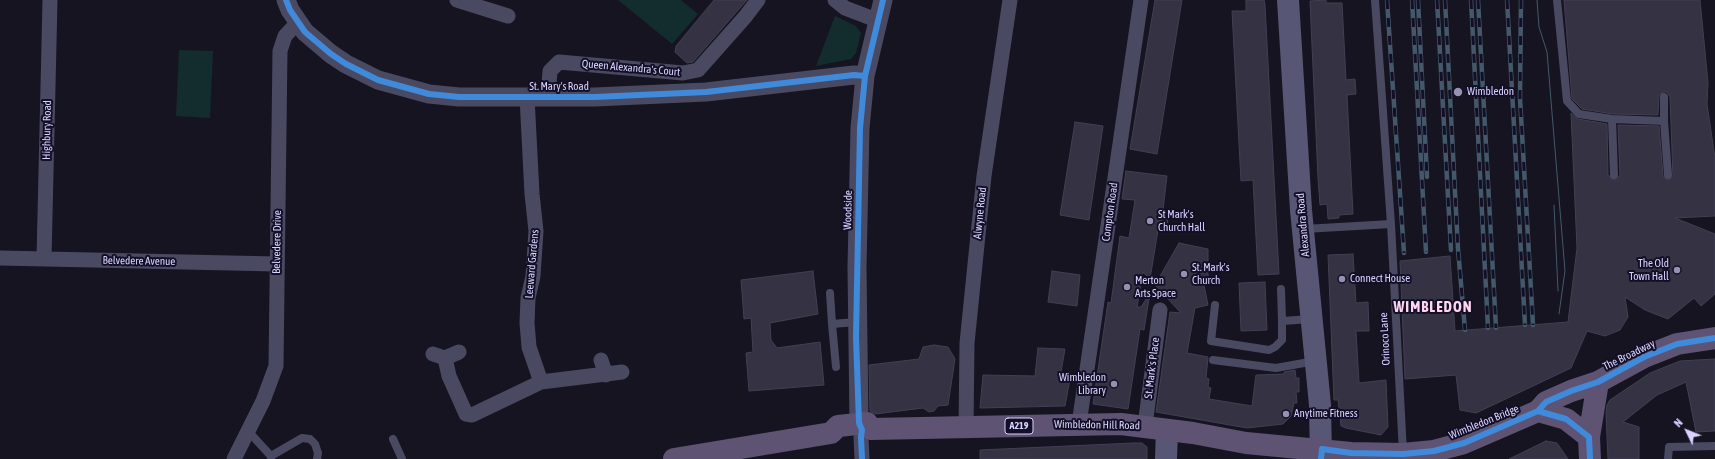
<!DOCTYPE html>
<html>
<head>
<meta charset="utf-8">
<style>
  body { margin:0 }
  #map { position:relative; width:1715px; height:459px; overflow:hidden; background:#161421; font-family:"Asap Condensed",sans-serif }
  canvas { display:block }
  .north { position:absolute; left:1667px; top:411px; width:40px; height:40px; -webkit-text-stroke:3px #130f26; paint-order:stroke; rotate:313deg; font-size:11px; font-weight:700; line-height:16px; text-align:center; color:#d9d4ff }
  .north::after { content:''; display:block; margin:auto; width:14px; height:18px; background:#d9d4ff; clip-path:polygon(50% 0,100% 100%,50% 72%,0 100%) }
</style>
</head>
<body>
<div id="map">
<canvas width="1715" height="459"></canvas>
<div class="north">N</div>
</div>
<script>
const ctx = document.querySelector('canvas').getContext('2d');
ctx.lineJoin = 'round';
function fill(path, color) { ctx.fillStyle = color; ctx.fill(path, 'evenodd'); }
const poly = rows => new Path2D(rows.map(r => 'M' + r).join(''));
function stroke(path, color, width, dash) { ctx.strokeStyle = color; ctx.lineWidth = width; ctx.lineCap = dash ? 'butt' : 'round'; ctx.setLineDash(dash || []); ctx.stroke(path); }
function drawText(font, color, halo, rows, align = 'center') {
  ctx.font = font + ' "Asap Condensed",sans-serif'; ctx.lineWidth = 4; ctx.setLineDash([]); ctx.textBaseline = 'middle'; ctx.strokeStyle = halo; ctx.fillStyle = color; for (const [text, x, y, turn = 0] of rows) {
    ctx.save(); ctx.translate(x, y); ctx.rotate((+turn || 0) * Math.PI / 180); ctx.textAlign = isNaN(turn) ? turn : align; if (halo) ctx.strokeText(text, 0, 0); ctx.fillText(text, 0, 0); ctx.restore();
  }
}
fill(poly([
  [618,0,681,0,698,14,672,44],
  [835,16,856,26,861,33,856,53,851,59,816,66],
  [179,50,213,51,210,118,176,116]
]), '#132c2d');
const building = poly([
  [714,0,747,0,693,62,687,63,675,52,676,46,714,0],
  [1155,0,1182,0,1157,154,1130,149,1155,0],
  [1246,0,1264,0,1265,5,1279,274,1258,275,1253,180,1241,181,1232,11,1246,11,1246,0],
  [1326,0,1326,3,1342,3,1346,80,1355,79,1356,94,1347,95,1353,214,1339,215,1339,218,1328,219,1327,204,1320,205,1318,178,1310,1,1326,0],
  [1564,0,1700,0,1708,83,1707,104,1715,158,1715,216,1675,218,1715,234,1715,294,1701,306,1694,298,1668,319,1645,310,1625,297,1628,317,1620,330,1605,336,1587,331,1571,368,1476,413,1460,410,1456,375,1405,379,1400,261,1450,256,1455,331,1568,322,1577,248,1571,113,1578,119,1607,124,1608,175,1614,180,1617,179,1620,175,1618,125,1659,126,1663,176,1668,180,1673,177,1670,97,1667,92,1664,92,1659,95,1658,115,1613,114,1582,109,1572,99,1564,0],
  [1075,122,1103,126,1089,220,1060,215,1075,122],
  [1126,171,1167,176,1163,210,1169,211,1166,232,1158,230,1150,279,1143,272,1137,307,1141,307,1150,293,1144,330,1140,329,1128,409,1093,404,1108,302,1111,303,1120,236,1129,238,1135,200,1122,199,1126,171],
  [1179,243,1208,249,1208,278,1203,280,1208,305,1195,308,1187,353,1208,357,1206,378,1209,379,1208,387,1211,388,1209,399,1252,406,1256,375,1284,374,1284,372,1295,370,1296,378,1299,378,1299,392,1296,392,1297,403,1294,403,1291,416,1283,424,1247,428,1156,412,1170,312,1181,313,1155,285,1179,243],
  [1353,254,1356,303,1368,302,1369,331,1356,331,1359,383,1386,380,1388,427,1381,435,1346,428,1341,426,1338,400,1334,400,1328,255,1353,254],
  [813,271,818,314,770,323,771,340,777,348,820,342,824,385,749,391,746,353,753,352,751,318,744,319,741,280,813,271],
  [1052,271,1080,275,1077,306,1048,302,1052,271],
  [1265,282,1267,330,1241,331,1239,283,1265,282],
  [934,345,948,347,955,359,948,405,938,406,934,411,929,412,923,408,875,414,870,411,869,365,919,359,923,347,934,345],
  [1038,348,1065,349,1061,372,1071,373,1065,406,980,408,983,375,1035,376,1038,348],
  [1715,359,1715,431,1696,432,1686,382,1657,395,1623,422,1639,427,1639,459,1608,459,1606,413,1607,405,1610,400,1650,373,1680,361,1715,359],
  [1546,441,1557,443,1568,459,1509,459,1546,441],
  [1134,443,1142,443,1147,447,1147,459,980,459,980,450,1134,443]
]);
fill(building, '#343243');
stroke(building, '#433f54', 1);
stroke(poly([
  [1375,0,1391,224,1403,453],
  [1557,0,1567,101,1579,114,1612,119,1664,121,1668,175],
  [1612,119,1614,175],
  [1664,121,1664,97],
  [1304,229,1391,224],
  [1281,289,1282,321],
  [830,293,832,324,856,322],
  [1215,305,1211,341,1269,350,1275,347,1282,340,1282,321,1311,319],
  [832,324,836,367],
  [1213,360,1276,368,1315,361],
  [247,430,271,456,271,459],
  [393,439,402,459],
  [271,456,302,438,310,439,315,444,318,453,317,459],
  [1668,459,1669,447,1715,446]
]), '#4a4962', 8);
stroke(poly([
  [457,0,508,16],
  [835,0,845,8,879,21],
  [527,97,532,194,536,231,533,276,528,298,527,323,529,347,541,382],
  [548,97,550,71,559,62,683,73,698,70,745,17,758,0],
  [0,258,277,264],
  [44,259,50,0],
  [433,354,445,358,459,352],
  [445,358,449,376,466,414,472,415,541,382,622,372],
  [601,360,606,375],
  [1079,424,1141,0],
  [1145,426,1160,310],
  [966,428,967,343,984,176,1010,0],
  [861,437,862,459],
  [234,459,263,401,276,366,280,51,285,36,298,22]
]), '#4a4962', 15);
stroke(poly([
  [286,0,290,10,305,32,331,54,346,64,378,80,429,94,459,97,595,97,706,92,854,75,865,76],
  [859,423,857,267,860,128,865,76,883,0]
]), '#4a4962', 19);
stroke(poly([
  [1288,0,1301,210,1320,405,1321,459],
  [1166,459,1167,430]
]), '#575674', 22);
stroke(poly([
  [1538,411,1566,419,1589,437],
  [871,429,1121,424,1193,433,1246,443,1351,453,1403,454,1434,451,1464,443,1538,411,1546,402,1571,391,1598,382,1644,357,1677,344,1715,338],
  [674,459,831,433,838,426,867,423,871,429],
  [1590,459,1589,437,1598,382]
]), '#5e5373', 22);
stroke(poly([
  [1537,0,1539,27,1547,52,1565,271,1559,314],
  [1554,205,1558,291]
]), '#43596b', 1);
const rail = poly([
  [1387,0,1404,253],
  [1412,0,1426,252],
  [1418,0,1427,177],
  [1437,0,1451,250],
  [1445,0,1458,249,1465,330],
  [1471,0,1488,328],
  [1478,0,1496,328],
  [1507,0,1525,325],
  [1521,0,1520,98,1533,325]
]);
stroke(rail, '#43596b', 4.5);
stroke(rail, '#130f26', 3, [9]);
stroke(poly([
  [286,0,290,10,305,32,331,54,346,64,378,80,429,94,459,97,595,97,706,92,854,75,865,76],
  [1538,411,1566,419,1589,437,1590,459],
  [862,459,861,437,862,430,859,423,856,337,860,128,865,76,883,0],
  [1321,459,1322,449,1351,453,1403,454,1434,451,1464,443,1538,411,1546,402,1571,391,1598,382,1644,357,1677,344,1715,338]
]), '#408adc', 6);
for (const [x, y, r, color] of [
  [1458,92,5,"#9591b1"],
  [1150,221,4,"#9591b1"],
  [1677,270,4,"#9591b1"],
  [1184,274,4,"#9591b1"],
  [1342,279,4,"#9591b1"],
  [1127,287,4,"#9591b1"],
  [1114,384,4,"#9591b1"],
  [1286,414,4,"#9591b1"]
]) { const dot = new Path2D(); dot.arc(x, y, r, 0, 2 * Math.PI); ctx.fillStyle = color; ctx.fill(dot); stroke(dot, '#130f26', 1.5); }
for (const [x, y, w] of [
  [1019,426,28]
]) { const box = new Path2D(); box.roundRect(x - w / 2, y - 8, w, 16, 3); ctx.fillStyle = '#130f26'; ctx.fill(box); stroke(box, '#d9d4ff', 1); }
drawText('bold 10px', '#d9d4ff', null, [
  ["A219",1019,426]
]);
drawText('11px', '#d9d4ff', '#130f26', [
  ["Queen Alexandra's Court",631,68,5],
  ["St. Mary's Road",559,87],
  ["Highbury Road",47,130,-89],
  ["Woodside",848,210,-89],
  ["Compton Road",1110,212,-82],
  ["Alwyne Road",980,213,-84],
  ["Alexandra Road",1303,225,-95],
  ["Belvedere Drive",277,242,-89],
  ["Belvedere Avenue",139,261,1],
  ["Leeward Gardens",532,264,-85],
  ["Orinoco Lane",1385,339,-93],
  ["The Broadway",1629,355,-26],
  ["St. Mark's Place",1152,368,-83],
  ["Wimbledon Bridge",1484,422,-22],
  ["Wimbledon Hill Road",1097,425,1]
]);
drawText('11px', '#d9d4ff', '#130f26', [
  ["Wimbledon",1467,92],
  ["St Mark's",1158,215],
  ["Church Hall",1158,228],
  ["The Old",1669,264,"right"],
  ["Town Hall",1669,277,"right"],
  ["St. Mark's",1192,268],
  ["Church",1192,281],
  ["Connect House",1350,279],
  ["Merton",1135,281],
  ["Arts Space",1135,294],
  ["Wimbledon",1106,378,"right"],
  ["Library",1106,391,"right"],
  ["Anytime Fitness",1294,414]
], 'left');
ctx.letterSpacing = '1px';
drawText('bold 15px', '#ffd6f0', '#130f26', [
  ["WIMBLEDON",1433,307]
]);
ctx.letterSpacing = '0px';
</script>
</body>
</html>
